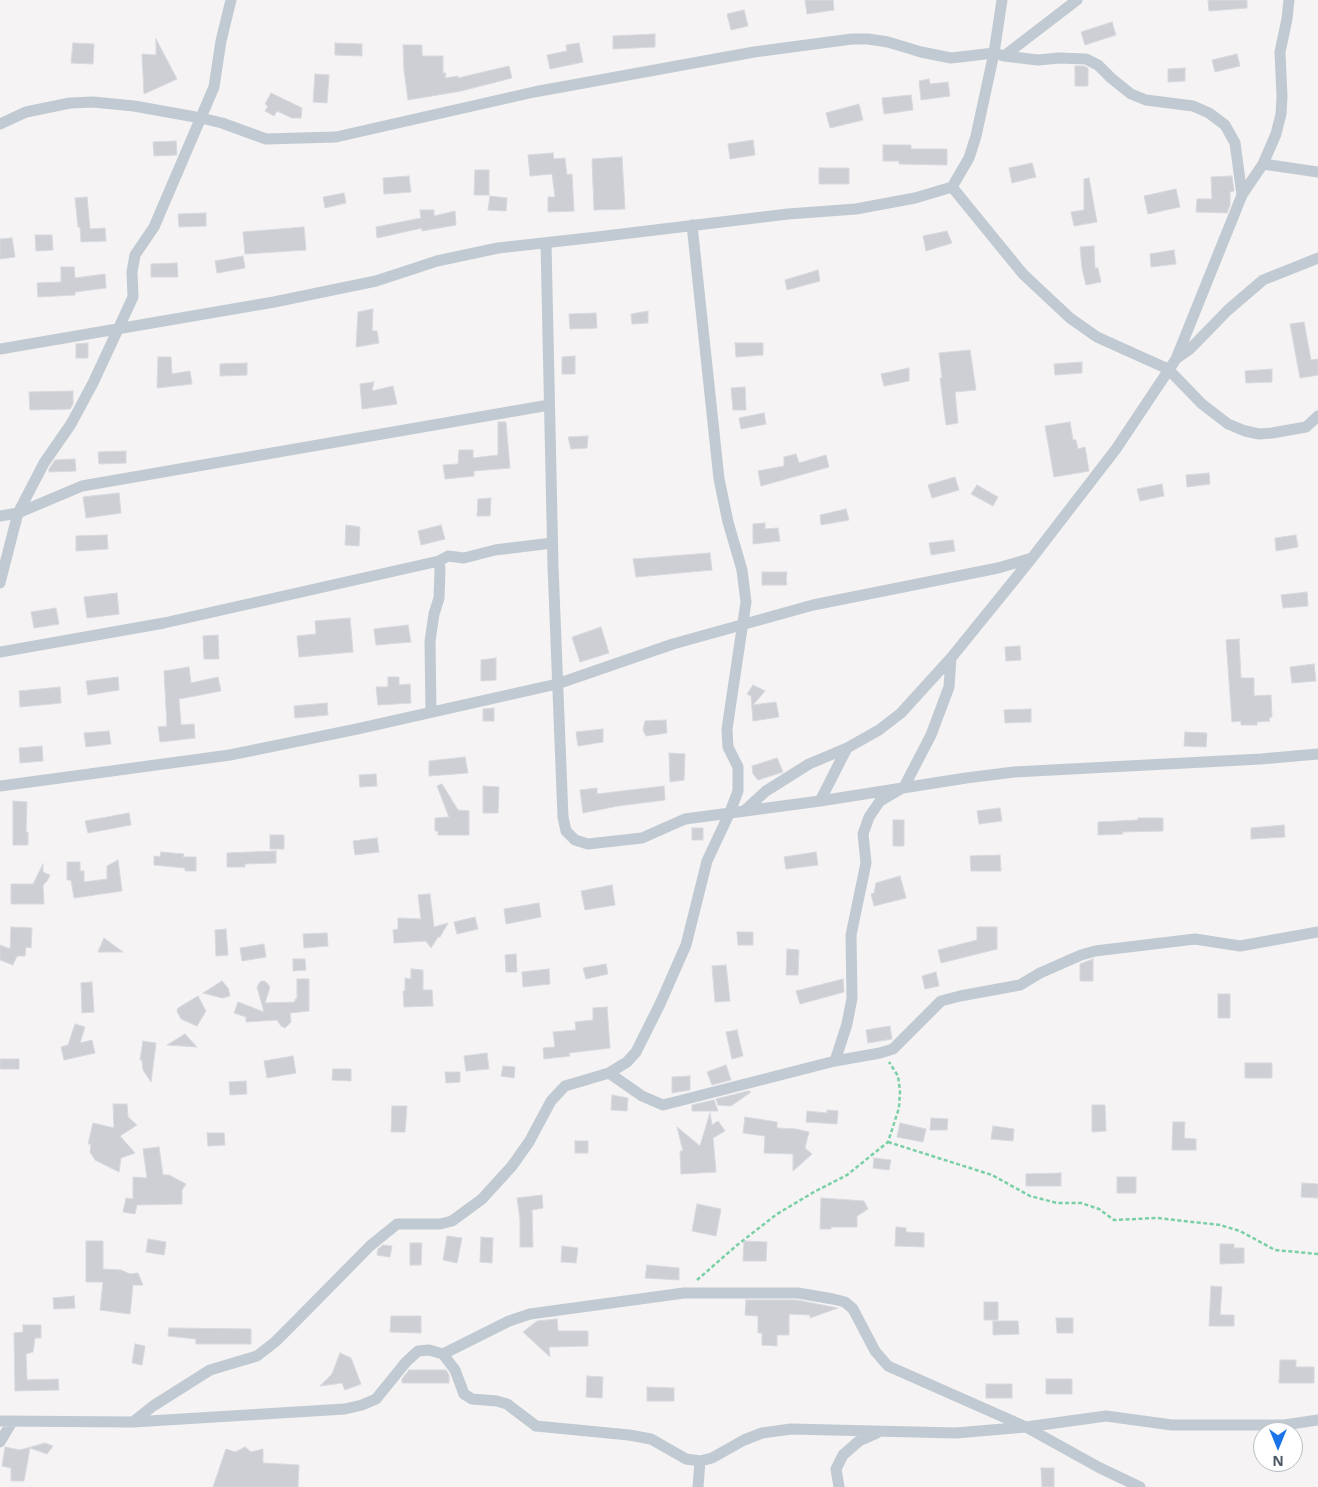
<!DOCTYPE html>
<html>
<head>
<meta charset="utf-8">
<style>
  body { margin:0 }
  #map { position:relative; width:1318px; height:1487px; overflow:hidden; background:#f5f3f3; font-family:"Open Sans",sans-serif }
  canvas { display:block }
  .north { position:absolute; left:1253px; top:1422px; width:50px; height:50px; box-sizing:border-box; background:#fff; border:1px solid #b7bbc0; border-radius:50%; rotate:180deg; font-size:14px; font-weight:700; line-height:20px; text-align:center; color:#4a5661 }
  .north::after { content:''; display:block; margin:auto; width:18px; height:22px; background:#1a73e8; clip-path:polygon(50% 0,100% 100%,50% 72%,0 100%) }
</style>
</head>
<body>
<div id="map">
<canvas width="1318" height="1487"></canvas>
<div class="north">N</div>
</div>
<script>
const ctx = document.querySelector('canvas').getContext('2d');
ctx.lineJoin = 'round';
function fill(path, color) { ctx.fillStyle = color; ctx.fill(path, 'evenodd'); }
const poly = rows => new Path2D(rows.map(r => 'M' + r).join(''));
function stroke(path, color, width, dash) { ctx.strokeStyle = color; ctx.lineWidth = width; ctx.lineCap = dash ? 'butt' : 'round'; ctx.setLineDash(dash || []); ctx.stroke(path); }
const building = poly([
  [805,0,833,0,834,10,807,14,805,0],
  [1208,0,1247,0,1247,8,1209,11,1208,0],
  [744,10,748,26,731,30,727,14,744,10],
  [1112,22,1116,35,1085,45,1081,32,1112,22],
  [655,34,655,47,613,49,613,36,655,34],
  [156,39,177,79,144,94,142,54,156,55,156,39],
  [73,43,94,44,93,64,71,63,73,43],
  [335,43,362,44,362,56,335,55,335,43],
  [579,43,583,62,550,69,547,55,567,51,566,45,579,43],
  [403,45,422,45,422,56,443,56,443,73,446,73,445,78,458,76,458,78,509,66,512,78,461,91,408,100,404,70,403,45],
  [1237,54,1240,66,1215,72,1212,60,1237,54],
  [1075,66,1084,66,1088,68,1088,86,1075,86,1075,66],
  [1185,68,1185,81,1168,82,1168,69,1185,68],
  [315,74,329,75,327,103,313,102,315,74],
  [929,79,930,84,948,82,950,96,921,100,919,81,929,79],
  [271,93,302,108,301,118,292,118,277,111,274,116,265,111,268,106,265,104,271,93],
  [911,95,913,110,884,114,882,98,911,95],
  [859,104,863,120,830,128,826,113,859,104],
  [753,140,755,155,730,159,728,144,753,140],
  [176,141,177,155,154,156,153,142,176,141],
  [883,145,911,145,911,149,947,149,947,165,899,164,899,161,883,161,883,145],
  [553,153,554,159,565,158,567,175,572,174,574,211,548,212,548,197,555,197,552,174,530,176,528,155,553,153],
  [622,157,625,209,594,210,592,159,622,157],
  [1032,163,1036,177,1012,183,1009,168,1032,163],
  [819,168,849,168,849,184,819,184,819,168],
  [475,170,489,170,489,195,474,195,475,170],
  [409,176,411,192,384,194,383,178,409,176],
  [1232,176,1234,191,1230,192,1230,205,1227,213,1196,212,1197,199,1212,199,1211,177,1232,176],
  [1089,178,1097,222,1074,226,1071,212,1084,210,1084,179,1089,178],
  [1176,189,1180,207,1148,214,1144,196,1176,189],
  [344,193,346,203,325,208,323,197,344,193],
  [490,196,507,198,506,211,488,210,490,196],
  [87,197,90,229,105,228,106,241,81,242,80,227,78,227,75,198,87,197],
  [420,210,434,210,434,216,455,211,456,225,422,231,422,228,377,238,376,227,421,218,420,210],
  [206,213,206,226,179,227,178,214,206,213],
  [304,227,306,250,245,254,243,232,304,227],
  [947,231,952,243,926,251,923,236,947,231],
  [35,235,52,235,53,250,36,251,35,235],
  [12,238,15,257,0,259,0,239,12,238],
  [1094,246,1095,268,1098,268,1101,282,1086,285,1082,268,1080,247,1094,246],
  [1174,250,1176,264,1151,267,1150,254,1174,250],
  [243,256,245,268,217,273,215,261,243,256],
  [177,263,178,277,151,277,151,264,177,263],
  [61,267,74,267,75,278,105,274,106,288,75,292,75,295,38,297,37,283,61,282,61,267],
  [818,270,820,281,787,290,785,280,818,270],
  [373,309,372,331,377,331,379,343,356,347,358,312,373,309],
  [648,311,648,323,632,324,631,314,648,311],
  [596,313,597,328,570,329,569,314,596,313],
  [1304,322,1311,360,1318,359,1318,375,1300,378,1290,324,1304,322],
  [88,343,88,358,76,358,76,344,88,343],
  [735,343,763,343,763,355,736,357,735,343],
  [970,350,976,390,955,392,958,423,946,425,940,378,942,378,939,353,970,350],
  [575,356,575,374,562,374,562,357,575,356],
  [158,357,171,357,172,374,190,371,192,384,157,388,158,357],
  [1082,362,1082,373,1055,375,1054,364,1082,362],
  [247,363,247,375,220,376,220,364,247,363],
  [909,368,909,381,884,386,881,374,909,368],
  [1272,369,1272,382,1246,383,1245,371,1272,369],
  [374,382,372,391,393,386,397,404,362,409,360,384,374,382],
  [745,387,746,410,733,410,731,388,745,387],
  [73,391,73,404,70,409,30,410,29,392,73,391],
  [764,413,766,424,741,429,739,418,764,413],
  [498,422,506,422,510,468,474,471,474,476,445,479,443,465,458,464,459,450,473,450,473,458,498,455,498,422],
  [1070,422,1073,440,1076,440,1078,449,1085,447,1089,471,1054,477,1045,426,1070,422],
  [588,436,587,448,571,449,568,437,588,436],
  [126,451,126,463,99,464,98,452,126,451],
  [796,454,799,463,826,455,829,467,761,486,758,471,784,466,784,457,796,454],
  [75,459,76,471,49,472,49,469,55,460,75,459],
  [1209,473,1210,484,1187,487,1186,475,1209,473],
  [955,477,959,490,932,498,928,485,955,477],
  [1162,484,1164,496,1140,501,1137,489,1162,484],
  [977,485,998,497,993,506,971,494,977,485],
  [119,493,121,513,86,518,83,497,119,493],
  [491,498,490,516,477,516,478,499,491,498],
  [846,509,849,520,821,525,820,515,846,509],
  [765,523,765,529,778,528,780,541,753,544,753,524,765,523],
  [346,525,360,527,359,546,345,545,346,525],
  [441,525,445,539,421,545,418,531,441,525],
  [107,535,108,549,76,551,76,536,107,535],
  [1296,535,1298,547,1276,551,1275,538,1296,535],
  [953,540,955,551,931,555,929,543,953,540],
  [710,553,712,570,636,577,633,559,710,553],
  [762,572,787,572,786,579,787,585,762,585,762,572],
  [1307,592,1308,606,1283,608,1281,595,1307,592],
  [117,593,119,614,87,618,84,597,117,593],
  [56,608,59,624,34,628,31,612,56,608],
  [350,618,353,652,299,657,297,636,316,634,315,621,350,618],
  [408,625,411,642,376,645,374,629,408,625],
  [601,627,609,653,580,662,572,637,601,627],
  [218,635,219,659,204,659,203,636,218,635],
  [1239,639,1241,678,1254,678,1254,696,1271,695,1272,717,1269,718,1270,721,1257,722,1257,725,1241,725,1241,721,1232,722,1226,640,1239,639],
  [1020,646,1021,660,1006,661,1005,647,1020,646],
  [496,658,496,680,481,681,481,660,496,658],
  [1314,664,1316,681,1292,683,1290,667,1314,664],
  [189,667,191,683,218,677,221,691,179,699,181,725,194,724,195,738,160,742,158,727,167,726,164,671,189,667],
  [118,677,119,690,88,695,86,681,118,677],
  [388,677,399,677,399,685,410,684,411,703,378,705,376,687,388,687,388,677],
  [753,685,765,691,753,705,776,702,779,717,753,721,751,696,747,694,753,685],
  [60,687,61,703,20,707,19,691,60,687],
  [327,703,328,715,295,718,294,706,327,703],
  [494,708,494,721,483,721,483,709,494,708],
  [1031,709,1031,722,1005,723,1004,710,1031,709],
  [666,720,667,733,646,736,643,730,645,721,666,720],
  [603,729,603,742,578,746,576,732,603,729],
  [109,731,111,744,86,747,84,733,109,731],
  [1185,732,1207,733,1206,747,1184,746,1185,732],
  [42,746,43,761,20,763,19,748,42,746],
  [669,753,685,754,684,780,670,782,669,753],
  [465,757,468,773,429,776,429,761,465,757],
  [777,758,783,772,758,780,753,774,752,766,777,758],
  [376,774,377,786,360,787,359,775,376,774],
  [442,784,458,810,469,811,469,835,438,835,438,831,435,831,435,818,449,817,437,786,442,784],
  [483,786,499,787,498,813,483,813,483,786],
  [664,786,665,800,618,806,583,813,580,790,597,788,597,794,664,786],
  [13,801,27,802,26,832,28,832,28,845,13,845,13,801],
  [1000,808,1002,821,979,824,977,811,1000,808],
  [129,813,131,825,88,833,85,821,129,813],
  [1138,818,1163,818,1163,831,1122,832,1123,834,1098,835,1098,822,1138,820,1138,818],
  [893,820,904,820,904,846,893,846,893,820],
  [1284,825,1285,837,1251,839,1251,828,1284,825],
  [692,828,703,828,703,840,692,840,692,828],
  [270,835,284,835,284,849,270,849,270,835],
  [377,838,379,852,355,855,353,841,377,838],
  [276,851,276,863,245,864,245,867,227,867,227,853,276,851],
  [161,852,184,854,183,857,196,857,196,871,185,871,185,868,154,865,154,856,160,857,161,852],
  [816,852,818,865,786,869,784,857,816,852],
  [1000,855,1001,871,971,871,970,856,1000,855],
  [118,860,122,891,74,898,71,880,67,880,67,862,80,862,80,871,84,871,84,882,107,879,107,866,118,860],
  [43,864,43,872,50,875,47,881,43,885,44,904,11,904,11,884,33,884,43,864],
  [900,876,906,898,874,906,871,894,874,893,876,883,900,876],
  [612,885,615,905,585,910,581,891,612,885],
  [430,894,434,927,448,923,440,937,438,937,431,948,426,941,394,943,393,930,398,929,398,918,421,919,418,895,430,894],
  [539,903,541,917,506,924,504,909,539,903],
  [475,917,478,929,457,934,454,922,475,917],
  [11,927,32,928,31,948,26,947,25,956,17,956,13,965,0,960,0,945,10,949,11,927],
  [977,927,997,927,997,949,941,963,938,950,977,940,977,927],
  [226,929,228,955,216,956,215,930,226,929],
  [737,932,753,932,753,945,738,945,737,932],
  [327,933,328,946,304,948,303,934,327,933],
  [104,938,123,952,98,952,104,938],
  [264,944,266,957,242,961,240,948,264,944],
  [787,949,799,950,798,975,786,975,787,949],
  [516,954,517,972,506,972,505,955,516,954],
  [293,959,305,959,306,970,293,971,293,959],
  [1093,959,1093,981,1080,981,1080,964,1093,959],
  [606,964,608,974,586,979,583,968,606,964],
  [726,965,730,1001,715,1002,712,966,726,965],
  [411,969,423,970,423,990,432,990,433,1006,404,1007,403,991,405,991,405,978,411,979,411,969],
  [549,969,550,984,523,987,522,972,549,969],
  [936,972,939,986,925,989,922,976,936,972],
  [297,979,309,979,309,1011,290,1013,291,1022,285,1028,281,1026,277,1020,246,1022,246,1017,234,1013,238,1002,264,1012,257,987,260,982,263,981,266,982,270,987,265,1003,295,1002,295,999,297,999,297,979],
  [843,979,844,992,800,1004,796,991,843,979],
  [222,981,228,988,230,996,222,998,203,993,222,981],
  [92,982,94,1012,82,1013,81,983,92,982],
  [1218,994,1230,994,1230,1018,1218,1018,1218,994],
  [198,996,206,1011,197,1026,181,1019,177,1011,178,1008,198,996],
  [607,1007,610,1048,569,1053,570,1056,544,1059,543,1048,555,1047,553,1032,576,1030,575,1022,593,1020,593,1008,607,1007],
  [75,1024,85,1027,80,1043,92,1040,95,1053,64,1060,61,1047,68,1045,75,1024],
  [890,1026,892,1039,868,1043,866,1030,890,1026],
  [737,1030,743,1056,732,1059,726,1032,737,1030],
  [185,1034,197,1047,167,1045,185,1034],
  [143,1041,156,1043,151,1082,143,1070,142,1060,140,1060,143,1041],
  [487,1053,489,1069,466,1071,464,1056,487,1053],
  [293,1056,296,1073,267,1078,264,1061,293,1056],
  [0,1059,19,1059,19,1069,0,1069,0,1059],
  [1245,1063,1272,1063,1272,1078,1245,1078,1245,1063],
  [726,1065,731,1080,712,1085,707,1072,726,1065],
  [503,1066,515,1067,514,1078,501,1076,503,1066],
  [333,1069,351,1069,351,1081,332,1080,333,1069],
  [445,1072,460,1072,460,1082,446,1083,445,1072],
  [690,1076,690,1090,672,1093,672,1077,690,1076],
  [246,1081,247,1094,230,1095,229,1082,246,1081],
  [748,1091,751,1092,731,1106,718,1105,716,1099,748,1091],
  [612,1095,628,1098,627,1111,611,1110,612,1095],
  [714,1100,718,1111,692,1111,692,1105,714,1100],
  [113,1104,127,1104,128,1117,137,1125,120,1136,135,1153,121,1158,119,1172,95,1160,90,1152,91,1144,88,1144,93,1123,114,1128,113,1104],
  [1092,1105,1105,1105,1106,1131,1092,1132,1092,1105],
  [392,1106,407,1106,405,1132,391,1132,392,1106],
  [827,1110,838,1111,837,1124,806,1122,807,1111,827,1113,827,1110],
  [710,1113,712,1125,718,1121,725,1131,713,1138,716,1172,681,1174,680,1151,683,1151,677,1127,700,1146,710,1113],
  [745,1117,777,1122,777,1128,796,1129,809,1132,805,1148,812,1154,793,1171,793,1154,764,1153,765,1136,743,1133,745,1117],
  [931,1118,948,1119,947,1130,930,1130,931,1118],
  [1173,1122,1185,1122,1184,1138,1196,1139,1196,1150,1172,1150,1173,1122],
  [900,1123,926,1129,923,1142,897,1137,900,1123],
  [993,1126,1014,1129,1013,1141,991,1139,993,1126],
  [207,1133,224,1133,225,1145,208,1146,207,1133],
  [575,1141,588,1141,588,1153,575,1153,575,1141],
  [159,1147,163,1175,169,1175,186,1184,182,1190,182,1204,137,1205,135,1214,123,1212,126,1198,133,1199,133,1177,147,1178,143,1149,159,1147],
  [874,1158,891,1160,889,1170,873,1168,874,1158],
  [1061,1173,1061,1186,1026,1186,1026,1174,1061,1173],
  [1117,1177,1136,1177,1136,1193,1117,1193,1117,1177],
  [1302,1183,1318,1184,1318,1198,1301,1197,1302,1183],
  [542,1195,543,1208,532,1210,533,1247,520,1247,520,1219,517,1198,542,1195],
  [821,1198,864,1201,868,1209,857,1216,857,1227,831,1227,831,1229,820,1229,821,1198],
  [697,1204,721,1209,716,1236,692,1231,697,1204],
  [896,1227,906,1228,906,1232,924,1233,924,1247,895,1246,896,1227],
  [447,1236,462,1238,457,1263,443,1260,447,1236],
  [481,1237,493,1238,492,1263,480,1262,481,1237],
  [148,1239,166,1242,164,1255,146,1252,148,1239],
  [86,1241,103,1241,103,1269,121,1270,130,1274,138,1273,143,1285,133,1285,130,1314,100,1310,103,1282,86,1282,86,1241],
  [744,1241,767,1242,766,1261,743,1261,744,1241],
  [410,1243,422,1243,421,1265,410,1265,410,1243],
  [1220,1244,1234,1244,1234,1248,1244,1248,1244,1263,1220,1264,1220,1244],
  [383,1245,392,1246,390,1257,377,1255,378,1249,383,1245],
  [562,1246,578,1248,576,1263,561,1262,562,1246],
  [647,1265,679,1268,679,1280,645,1278,647,1265],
  [1211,1286,1222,1287,1220,1315,1234,1315,1234,1326,1209,1326,1211,1286],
  [74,1296,75,1308,54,1309,53,1298,74,1296],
  [746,1300,797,1300,838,1308,810,1318,810,1315,789,1314,789,1335,777,1335,777,1346,762,1345,762,1333,758,1333,758,1316,745,1315,746,1300],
  [984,1302,998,1302,998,1320,984,1320,984,1302],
  [391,1316,421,1316,421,1333,390,1332,391,1316],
  [1056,1318,1073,1318,1073,1333,1057,1333,1056,1318],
  [557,1319,558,1331,588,1331,588,1346,549,1347,550,1357,523,1332,537,1321,557,1319],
  [993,1321,1018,1321,1019,1334,993,1335,993,1321],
  [23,1325,41,1325,41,1338,35,1338,33,1352,26,1354,27,1380,58,1379,59,1390,15,1391,14,1333,23,1332,23,1325],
  [169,1328,251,1329,251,1344,196,1344,196,1339,168,1336,169,1328],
  [135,1344,145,1346,142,1365,132,1363,135,1344],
  [340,1353,351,1358,361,1384,345,1390,342,1383,320,1386,332,1374,340,1353],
  [1280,1360,1296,1360,1296,1367,1314,1367,1314,1383,1279,1383,1280,1360],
  [409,1370,446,1370,449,1375,449,1383,402,1383,402,1379,409,1370],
  [587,1376,603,1377,602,1398,586,1397,587,1376],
  [1046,1379,1072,1379,1072,1394,1046,1394,1046,1379],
  [986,1384,1012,1384,1012,1398,986,1398,986,1384],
  [647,1387,674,1388,674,1401,647,1401,647,1387],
  [45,1443,53,1446,47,1454,30,1448,24,1481,11,1481,11,1468,2,1466,5,1447,20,1450,45,1443],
  [245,1447,251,1452,263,1449,263,1463,299,1465,298,1487,213,1487,226,1449,235,1452,245,1447],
  [1041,1468,1054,1468,1054,1487,1042,1487,1041,1468]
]);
fill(building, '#cdcfd5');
stroke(building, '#d7d9de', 1);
stroke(poly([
  [888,1142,992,1175,1030,1196,1057,1203,1081,1203,1099,1209,1114,1220,1157,1218,1220,1225,1240,1231,1275,1250,1318,1254],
  [697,1280,736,1246,777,1214,814,1192,847,1175,888,1142,899,1108,900,1091,898,1076,889,1062]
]), '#7ad0a6', 2.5, [4, 2.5]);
stroke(poly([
  [1004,56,1038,60,1059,58,1086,59,1098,65,1111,78,1131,94,1146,100,1193,106,1209,113,1225,125,1235,143,1242,195],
  [0,124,26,112,70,103,93,102,134,106,201,118,222,123,266,139,336,137,534,92,754,52,852,39,868,39,888,42,921,52,951,58,994,53,1004,56,1077,0],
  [1263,164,1318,172],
  [952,187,1023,274,1070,318,1097,337,1168,369,1202,404,1228,424,1245,431,1259,434,1272,433,1306,427,1318,416],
  [546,243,553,566,563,817,566,831,575,840,588,844,642,838,685,819,820,801,966,778,1014,772,1261,759,1318,754],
  [0,349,274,302,376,281,437,261,498,248,597,237,788,214,856,209,915,198,952,187,969,158,976,136,994,53,1002,0],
  [1177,358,1190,349,1228,310,1263,280,1318,258],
  [0,516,18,513,82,486,549,405],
  [0,583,18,513,44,463,71,424,93,383,133,297,132,272,135,255,154,227,214,87,221,41,231,0],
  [0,652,164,623,439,561,448,556,464,558,495,550,552,543],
  [431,712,430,641,434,614,439,598,440,570,439,561],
  [0,786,230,755,357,729,557,684,673,644,813,605,998,568,1032,558],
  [820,801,847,748],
  [744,811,766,791,809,764,847,748,879,730,901,713,951,658,1032,558,1116,449,1176,359,1242,195,1263,164,1276,134,1281,114,1282,97,1280,52,1287,19,1289,0],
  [835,1061,847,1024,852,998,851,935,866,863,863,834,869,817,880,801,904,787,931,735,949,687,951,658],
  [609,1073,642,1096,663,1105,835,1061,880,1053,893,1049,941,1001,960,996,1020,985,1040,973,1081,955,1095,951,1195,939,1240,946,1318,932],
  [443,1354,509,1321,530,1314,684,1293,798,1293,833,1299,845,1302,853,1309,875,1351,888,1366,1026,1427,1100,1468,1140,1487],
  [0,1421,133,1422,345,1409,362,1405,376,1399,406,1362,418,1351,429,1350,443,1354,455,1370,464,1394,472,1399,497,1401,507,1404,536,1426,629,1435,651,1439,686,1459,700,1461,712,1458,744,1440,762,1433,791,1429,956,1433,1026,1427,1106,1416,1172,1425,1284,1425,1318,1420],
  [133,1422,153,1406,210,1370,257,1356,275,1342,297,1320,370,1246,397,1224,440,1224,452,1221,482,1199,512,1166,529,1142,551,1101,565,1086,609,1073,627,1062,636,1052,660,1004,686,945,707,861,730,812,738,791,738,767,728,747,727,729,746,602,742,570,728,522,719,479,692,225],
  [0,1442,12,1422],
  [698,1487,700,1461],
  [839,1487,836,1469,843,1455,859,1441,877,1433]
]), '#c1cad2', 11);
</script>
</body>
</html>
